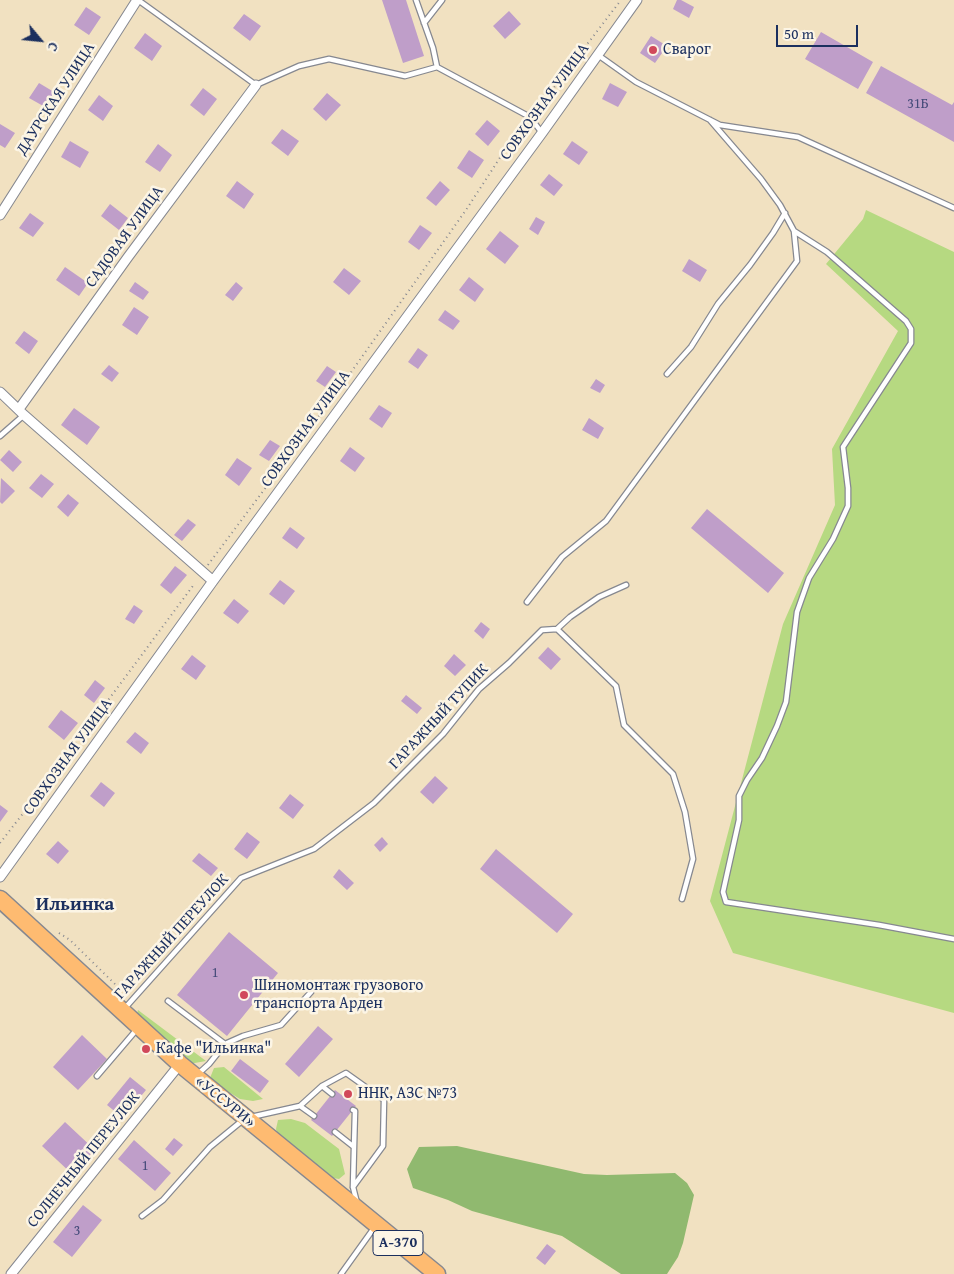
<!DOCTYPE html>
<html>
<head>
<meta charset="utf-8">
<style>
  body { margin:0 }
  #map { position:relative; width:954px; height:1274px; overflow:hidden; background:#f1e1c1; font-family:"Gentium Book Plus",serif }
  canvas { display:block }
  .north { position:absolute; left:15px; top:15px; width:50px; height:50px; -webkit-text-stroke:4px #fcf5e5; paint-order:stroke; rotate:118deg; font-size:14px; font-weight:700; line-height:20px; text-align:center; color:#1b2f5e }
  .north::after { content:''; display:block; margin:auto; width:18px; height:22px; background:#1b2f5e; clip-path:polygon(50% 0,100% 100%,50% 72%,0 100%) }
  .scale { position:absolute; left:776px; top:25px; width:82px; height:22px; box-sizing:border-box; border:2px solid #1b2f5e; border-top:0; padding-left:6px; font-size:15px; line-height:18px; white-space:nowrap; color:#1b2f5e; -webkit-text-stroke:4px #fcf5e5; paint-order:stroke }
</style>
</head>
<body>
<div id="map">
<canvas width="954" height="1274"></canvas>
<div class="north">С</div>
<div class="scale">50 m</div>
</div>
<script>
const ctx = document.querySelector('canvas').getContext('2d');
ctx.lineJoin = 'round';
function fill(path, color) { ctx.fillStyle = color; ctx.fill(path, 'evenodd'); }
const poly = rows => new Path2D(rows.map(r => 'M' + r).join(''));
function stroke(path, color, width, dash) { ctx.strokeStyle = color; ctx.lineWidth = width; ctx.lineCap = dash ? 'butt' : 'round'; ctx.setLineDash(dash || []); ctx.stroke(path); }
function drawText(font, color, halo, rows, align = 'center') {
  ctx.font = font + ' "Gentium Book Plus",serif'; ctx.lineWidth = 5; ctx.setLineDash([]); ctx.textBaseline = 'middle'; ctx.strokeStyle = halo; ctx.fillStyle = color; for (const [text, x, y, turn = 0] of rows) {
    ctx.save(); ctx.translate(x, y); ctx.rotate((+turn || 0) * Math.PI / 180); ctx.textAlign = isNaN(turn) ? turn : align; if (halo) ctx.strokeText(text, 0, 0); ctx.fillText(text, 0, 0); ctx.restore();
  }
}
fill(poly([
  [866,210,954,252,954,1013,733,953,710,901,783,624,835,505,832,449,898,331,826,264,863,219],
  [138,1010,206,1061,189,1064,137,1014],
  [224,1067,263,1099,253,1101,240,1099,227,1091,210,1078,214,1068],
  [291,1119,305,1123,339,1149,345,1174,339,1179,321,1176,279,1141,276,1129,278,1120]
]), '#b6d981');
fill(poly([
  [457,1146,584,1174,607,1175,675,1173,687,1183,694,1195,683,1243,678,1257,667,1274,621,1274,562,1236,472,1211,448,1200,413,1188,407,1169,419,1147]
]), '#90b96f');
fill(poly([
  [382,0,406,0,424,56,403,63],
  [677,0,681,0,694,7,689,18,673,9],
  [86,7,101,17,89,35,74,25],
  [509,11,521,24,505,39,493,26],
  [244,14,261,26,250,41,233,28],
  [821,32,873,62,858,89,805,59],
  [145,33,162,46,152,61,134,48],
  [651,36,667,46,655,63,640,53],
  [881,66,952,105,954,102,954,142,866,93],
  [39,83,54,92,45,107,29,98],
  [610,83,627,92,618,107,602,99],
  [203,88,217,99,204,116,190,105],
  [327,93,341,105,326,121,313,109],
  [99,95,113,106,103,121,88,110],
  [487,120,500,131,488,146,475,134],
  [0,124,15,133,5,148,0,145],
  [282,129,299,141,288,156,271,143],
  [70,141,89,152,80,168,61,157],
  [572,141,588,152,579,165,563,154],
  [158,144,172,155,160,172,145,162],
  [469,150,484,160,472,178,457,168],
  [549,174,563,185,554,196,540,185],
  [237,181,254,194,244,209,226,196],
  [440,181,450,190,436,206,426,198],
  [110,204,128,218,119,230,101,216],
  [30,213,44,223,33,237,19,228],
  [536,217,545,222,538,235,529,229],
  [420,225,432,233,419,250,408,242],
  [500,231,519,246,505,264,486,249],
  [689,259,707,270,700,282,682,271],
  [65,267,88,283,79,296,56,280],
  [344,268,361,281,349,295,333,282],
  [469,277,484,289,475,302,459,290],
  [135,282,149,292,143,300,129,291],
  [236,282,243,288,233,301,225,295],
  [134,307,149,317,137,335,122,325],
  [445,310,460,321,453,330,438,320],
  [24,331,38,341,29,354,15,343],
  [418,348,428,355,418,369,408,362],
  [109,365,119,373,112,382,101,374],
  [327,366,336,372,325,387,316,381],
  [596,379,605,385,600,393,590,388],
  [379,405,392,413,382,428,369,419],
  [74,408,100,427,87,445,61,425],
  [589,418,604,428,598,439,582,430],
  [270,440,280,446,269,461,259,455],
  [350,447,365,458,355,472,340,461],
  [9,450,22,462,13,472,0,460],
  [237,458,252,468,239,486,225,475],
  [41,474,54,484,42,498,29,488],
  [1,478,15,491,2,504,0,502],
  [68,494,79,503,68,517,57,507],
  [707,509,784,573,768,593,691,528],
  [188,519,196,525,182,541,174,535],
  [290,527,305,538,297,549,282,538],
  [175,566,187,575,171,594,160,585],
  [280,580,295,591,284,605,269,594],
  [234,599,249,611,238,624,223,613],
  [134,605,143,611,134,624,125,619],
  [481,622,490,629,483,639,474,631],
  [548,647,561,659,551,670,538,658],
  [454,654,466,665,455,676,444,666],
  [192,655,206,666,196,680,181,669],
  [95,680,105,688,94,703,84,695],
  [406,695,422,708,417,714,401,701],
  [61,710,78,723,64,740,48,727],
  [135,732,149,743,141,754,126,742],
  [435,776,448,788,433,804,420,792],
  [101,782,115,793,104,807,90,796],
  [290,794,304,805,293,819,279,808],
  [0,805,8,811,0,822],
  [247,832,260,842,247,859,234,849],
  [382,837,388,844,380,852,374,845],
  [58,841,69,851,58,864,46,854],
  [496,849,573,914,557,933,480,869],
  [199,853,218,868,211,876,192,861],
  [339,869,354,883,347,890,333,877],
  [229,932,278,973,227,1036,177,995],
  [318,1026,333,1039,299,1077,285,1064],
  [82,1035,107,1059,78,1090,53,1067],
  [240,1059,269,1081,260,1093,231,1071],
  [130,1077,146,1090,123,1118,107,1105],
  [335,1090,356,1106,332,1136,311,1120],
  [65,1122,95,1150,72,1174,42,1146],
  [174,1138,183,1145,173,1156,165,1149],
  [134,1140,171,1173,155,1191,118,1159],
  [83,1205,102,1220,72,1257,53,1242],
  [547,1244,556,1251,545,1265,536,1258]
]), '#bf9ec9');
const lane = poly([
  [138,0,256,85,299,66,329,59,405,76,437,67,530,117,542,133],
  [416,0,433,48,437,67],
  [424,23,442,0],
  [598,55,636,82,720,125,798,137,954,208],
  [794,231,827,252,906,321,911,329,911,343,843,447,848,488,848,506,833,539,809,578,797,612,786,702,777,726,762,758,747,780,739,796,739,820,723,892,726,902,879,925,954,939],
  [667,374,691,347,718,304,750,265,773,233,785,213],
  [0,436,24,415],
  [527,602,562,557,606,521,797,261,794,231,780,205,761,179,710,120],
  [557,629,570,617,599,597,626,585],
  [168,1001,225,1044],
  [125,1008,241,878,314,849,374,803,443,734,479,689,509,663,542,630,557,629,616,686,624,725,673,774,685,812,693,859,682,899],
  [198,1074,209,1064,225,1044,243,1036,281,1025,311,992],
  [97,1076,138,1028],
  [322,1086,332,1094],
  [300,1106,322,1086,346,1073,384,1100,383,1146,353,1187],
  [353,1110,355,1111,354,1147],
  [251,1117,300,1106,314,1116],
  [335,1132,354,1147,353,1187,357,1203],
  [142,1216,163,1200,210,1147,243,1120],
  [341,1274,374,1228]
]);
const street = poly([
  [0,215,137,0],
  [0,392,24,415,213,581],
  [19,409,128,257,256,85],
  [0,877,213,581,542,133,637,0],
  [11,1274,180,1064]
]);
const highway = poly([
  [0,899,180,1064,437,1274]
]);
stroke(lane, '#868890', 7);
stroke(street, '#868890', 11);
stroke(highway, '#868890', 19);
stroke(poly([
  [536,111,621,0],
  [208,565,342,385,466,210,505,150,525,124],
  [0,843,49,780,195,583],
  [59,933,70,940,118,987]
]), '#868890', 2, [1, 4]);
stroke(lane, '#fff', 4.5);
stroke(street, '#fff', 9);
stroke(highway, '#febb71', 16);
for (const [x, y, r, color] of [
  [653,50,5,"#d1495b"],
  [244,995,5,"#d1495b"],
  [146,1049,5,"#d1495b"],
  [348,1094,5,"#d1495b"]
]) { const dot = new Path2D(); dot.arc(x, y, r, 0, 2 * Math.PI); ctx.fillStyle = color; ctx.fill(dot); stroke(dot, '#fcf5e5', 2); }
drawText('14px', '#444b79', null, [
  ["31Б",918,104],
  ["1",215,973],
  ["1",145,1166],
  ["3",77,1231]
]);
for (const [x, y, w] of [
  [398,1243,50]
]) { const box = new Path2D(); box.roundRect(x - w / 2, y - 12.5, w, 25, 4); ctx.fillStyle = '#fcf5e5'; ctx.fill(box); stroke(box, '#1b2f5e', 1); }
drawText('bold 15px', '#1b2f5e', null, [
  ["А-370",398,1243]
]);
drawText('16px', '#1b2f5e', '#fcf5e5', [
  ["Сварог",663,50],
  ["Шиномонтаж грузового",254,986],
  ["транспорта Арден",254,1004],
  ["Кафе \"Ильинка\"",156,1049],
  ["ННК, АЗС №73",358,1094]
], 'left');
drawText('16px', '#1b2f5e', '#fcf5e5', [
  ["ДАУРСКАЯ УЛИЦА",56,99,-57],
  ["СОВХОЗНАЯ УЛИЦА",545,102,-54],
  ["САДОВАЯ УЛИЦА",125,237,-54],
  ["СОВХОЗНАЯ УЛИЦА",306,429,-54],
  ["ГАРАЖНЫЙ ТУПИК",439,717,-47],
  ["СОВХОЗНАЯ УЛИЦА",68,757,-54],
  ["ГАРАЖНЫЙ ПЕРЕУЛОК",172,937,-48],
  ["«УССУРИ»",225,1102,39],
  ["СОЛНЕЧНЫЙ ПЕРЕУЛОК",84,1160,-51]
]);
drawText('bold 19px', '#1b2f5e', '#fcf5e5', [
  ["Ильинка",75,905]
]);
</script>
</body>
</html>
